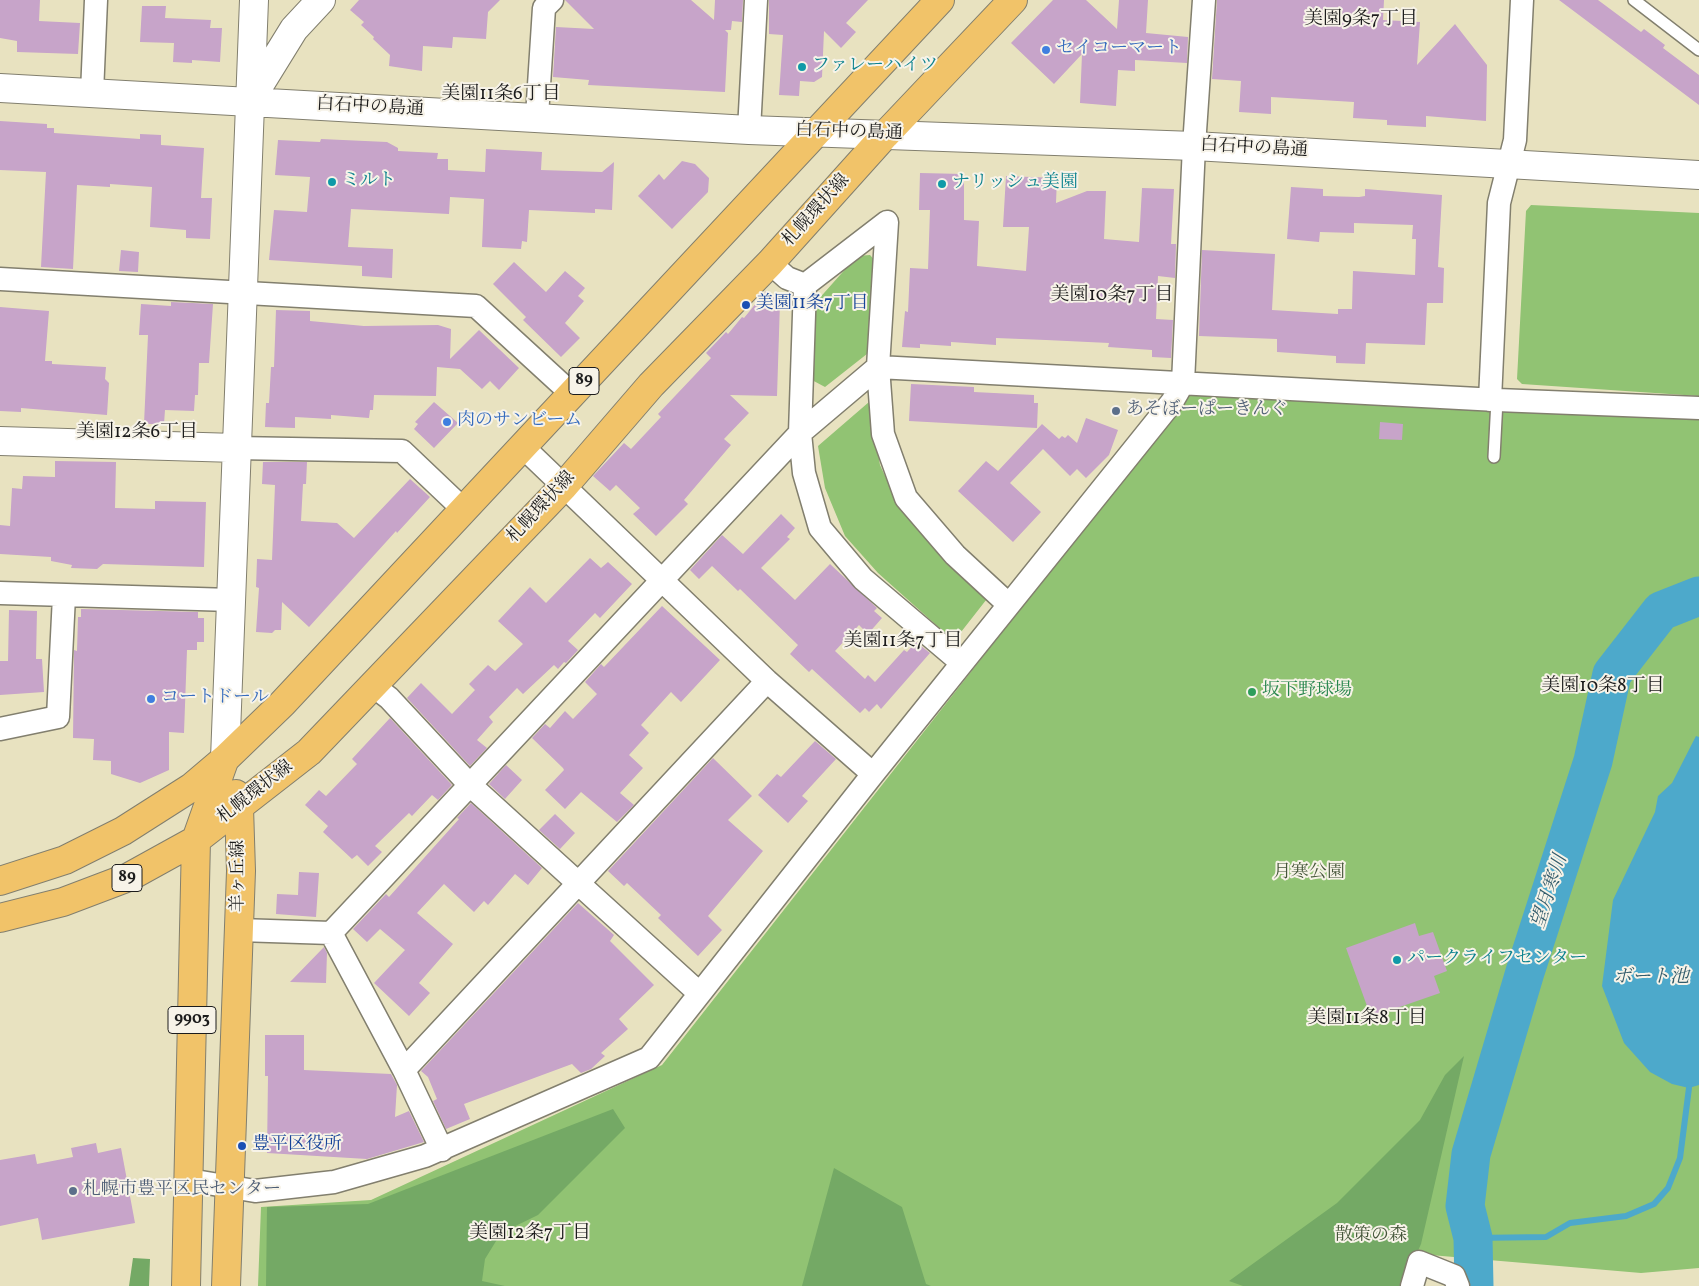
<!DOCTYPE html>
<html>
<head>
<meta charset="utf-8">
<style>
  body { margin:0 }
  canvas { display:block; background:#e8e2c0 }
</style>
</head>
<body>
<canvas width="1699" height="1286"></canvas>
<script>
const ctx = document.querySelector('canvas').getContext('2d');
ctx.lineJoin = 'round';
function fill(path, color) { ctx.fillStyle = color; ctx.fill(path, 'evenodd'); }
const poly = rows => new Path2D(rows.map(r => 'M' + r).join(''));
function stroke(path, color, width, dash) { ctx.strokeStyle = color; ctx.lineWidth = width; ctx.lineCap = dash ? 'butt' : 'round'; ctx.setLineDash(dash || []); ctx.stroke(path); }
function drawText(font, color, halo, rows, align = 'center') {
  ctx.font = font + ' Vollkorn,"Noto Serif JP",serif'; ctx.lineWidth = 4; ctx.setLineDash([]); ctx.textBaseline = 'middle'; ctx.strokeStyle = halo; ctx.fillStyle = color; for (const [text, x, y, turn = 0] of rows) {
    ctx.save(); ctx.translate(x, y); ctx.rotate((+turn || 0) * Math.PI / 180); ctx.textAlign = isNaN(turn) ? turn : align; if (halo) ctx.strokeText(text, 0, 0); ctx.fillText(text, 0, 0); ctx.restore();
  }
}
fill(poly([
  [1531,205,1699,213,1699,396,1522,384,1517,379,1526,211],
  [870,255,877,263,872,350,825,387,810,379,816,302,857,256],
  [1190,393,1699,414,1699,1268,1641,1273,1407,1253,1396,1286,258,1286,261,1207,371,1200,662,1065],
  [869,402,880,465,897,502,921,534,990,595,954,641,878,573,845,536,825,488,818,446]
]), '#91c373');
fill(poly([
  [1464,1056,1421,1244,1402,1286,1243,1286,1229,1281,1337,1203,1420,1120,1445,1075],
  [613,1109,625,1128,538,1215,501,1233,485,1259,482,1281,505,1286,266,1286,267,1207,368,1204],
  [834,1168,902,1207,926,1284,931,1286,802,1286],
  [133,1258,150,1259,149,1286,129,1286]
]), '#74a965');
fill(poly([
  [1696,736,1699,737,1699,1085,1689,1088,1672,1084,1650,1072,1624,1043,1602,986,1613,900,1655,812,1658,796,1672,783]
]), '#4da9cb');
stroke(poly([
  [1473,1238,1546,1237,1570,1223,1626,1216,1654,1204,1668,1188,1680,1158,1689,1088]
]), '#4da9cb', 6);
stroke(poly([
  [1474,1286,1473,1238,1465,1206,1471,1154,1525,972,1593,761,1612,674,1661,611,1699,596]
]), '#4da9cb', 39);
fill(poly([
  [0,0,40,0,39,21,80,23,78,54,17,52,17,41,0,38],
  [359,0,500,0,488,12,486,39,453,37,452,48,423,46,422,71,389,66,390,55,373,39,374,37,361,25,364,22,350,10],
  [565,0,691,0,714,20,715,0,743,0,742,22,732,21,731,30,725,30,728,33,725,92,588,85,589,80,553,77,556,27,594,29],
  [769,0,868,0,846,23,856,32,841,48,824,31,822,77,814,82,800,81,799,96,779,95,783,35,769,34],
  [1053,0,1086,0,1117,29,1119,0,1148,0,1146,33,1188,37,1187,63,1135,60,1135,71,1118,70,1116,106,1080,103,1082,54,1054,84,1011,43],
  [1217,0,1384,0,1383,20,1420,22,1417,65,1455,24,1487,65,1486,121,1426,116,1426,127,1387,125,1387,120,1353,118,1354,102,1271,97,1271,114,1239,112,1241,81,1212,79],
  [1559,0,1598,0,1641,32,1644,29,1665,45,1663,48,1699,75,1699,105],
  [142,6,166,6,165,18,211,20,210,28,222,28,220,62,192,60,192,63,173,62,174,43,140,42],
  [0,121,47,124,47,128,54,128,54,133,140,139,140,134,161,135,161,145,204,148,201,198,212,198,210,239,186,238,186,230,150,227,152,187,110,184,110,187,77,185,73,269,41,267,46,172,0,170],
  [321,139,387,142,398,148,398,151,438,153,437,159,448,159,448,170,485,172,486,149,542,152,541,170,602,172,614,162,612,210,595,209,595,213,529,210,527,242,522,241,521,249,482,247,484,199,450,197,449,214,351,209,348,247,393,249,392,278,362,276,362,266,269,260,274,210,307,212,310,177,275,175,278,140,320,142],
  [682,161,695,164,709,178,708,192,672,229,638,196,659,174,664,180],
  [920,173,964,174,964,220,979,221,977,266,1026,271,1029,227,1003,227,1006,176,1057,178,1056,203,1087,191,1106,191,1104,239,1139,242,1142,188,1174,189,1171,244,1176,244,1175,278,1158,276,1156,319,1173,320,1171,358,1152,357,1152,350,1108,347,1109,343,1046,340,996,338,996,345,951,342,951,346,920,344,920,348,902,347,905,311,908,312,910,268,928,269,930,210,919,210],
  [1291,187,1323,189,1323,196,1359,197,1365,196,1365,189,1442,195,1438,267,1444,268,1443,303,1427,303,1425,345,1366,343,1365,364,1336,363,1336,356,1277,352,1277,339,1199,336,1202,250,1275,254,1272,310,1338,314,1338,309,1352,309,1353,271,1415,275,1416,239,1412,239,1413,225,1354,223,1354,233,1320,232,1319,242,1287,239],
  [121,250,139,252,138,272,119,271],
  [514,262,546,292,565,271,585,288,578,296,584,301,565,323,580,338,561,357,523,320,526,317,493,284],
  [766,291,780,302,777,396,730,395,749,413,724,439,731,445,684,500,688,504,656,536,633,514,640,508,616,485,610,491,593,476,624,443,631,449,661,417,658,414,711,358,706,353,726,332,728,334,742,317,744,318],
  [171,302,213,304,209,363,199,363,198,395,195,395,194,411,165,410,164,424,144,424,148,335,139,335,141,304,171,306],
  [0,307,49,311,45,361,52,361,52,364,106,367,105,379,109,383,107,415,21,408,21,412,0,411],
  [276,310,310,311,310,321,364,326,438,325,451,329,450,359,479,330,519,368,499,390,490,381,482,389,460,369,437,367,436,396,374,395,373,410,370,410,369,418,331,415,331,419,295,417,295,428,265,427,266,403,269,403,271,367,274,367],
  [911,384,974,387,974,392,1034,395,1034,403,1038,403,1037,428,909,421],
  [434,402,458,423,434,448,414,429,418,424,415,422],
  [1086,418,1118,430,1109,455,1086,478,1077,469,1070,476,1043,449,1010,483,1041,512,1013,542,958,491,986,461,998,471,1042,424,1059,439,1062,436,1065,438,1068,435,1077,443],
  [1380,422,1403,424,1402,440,1379,439],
  [55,461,116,462,115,508,155,509,155,501,206,502,204,567,103,564,97,569,71,568,72,565,51,561,51,557,0,554,0,525,10,526,12,488,22,489,23,476,55,477],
  [263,462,307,462,306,484,303,484,301,521,337,523,354,538,410,479,430,497,397,533,396,531,309,627,282,602,281,630,275,630,272,633,256,632,259,588,256,587,257,559,272,560,275,485,262,484],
  [781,514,795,528,787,537,790,539,761,568,795,600,830,564,877,608,874,611,882,618,868,634,859,625,835,651,865,679,868,675,875,682,904,650,907,652,916,642,930,653,881,709,877,704,869,712,865,708,860,713,812,669,809,672,790,654,798,645,740,589,738,591,712,566,699,579,690,570,722,535,743,554],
  [590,558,601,568,608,562,632,584,600,618,595,613,568,641,578,650,566,663,564,662,558,669,554,665,523,694,517,688,489,717,493,722,477,740,487,748,470,766,407,698,421,683,452,714,475,690,469,684,488,665,495,671,523,644,498,621,530,587,546,603],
  [662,606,720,660,681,702,671,692,641,725,649,733,629,755,643,768,620,793,634,805,617,822,581,792,565,809,545,790,564,770,563,768,532,738,545,724,550,728,565,711,573,719,597,694,585,682,601,664,604,667],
  [81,609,198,612,198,618,204,618,204,642,197,642,197,650,187,650,184,733,169,732,169,770,140,783,111,774,111,761,93,760,94,739,73,738,74,650,77,651,78,617,81,617],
  [9,610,37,611,36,659,42,659,44,692,0,695,0,661,8,661],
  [390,718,452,785,438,800,432,795,412,816,409,813,375,846,382,852,368,866,357,855,352,859,323,832,328,826,305,805,319,790,326,796,357,764,352,759],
  [815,741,836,759,802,796,808,801,788,823,758,795,777,774,781,777],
  [713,758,752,796,728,820,763,851,708,916,722,930,698,956,658,918,661,915,627,883,624,886,608,871],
  [506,765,522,780,505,799,489,784],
  [471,803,542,868,528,885,515,874,488,905,484,901,474,912,444,884,417,913,453,944,419,983,430,993,409,1016,374,983,405,950,380,929,367,942,353,929,386,894,389,897,459,819,457,818],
  [555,814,575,833,560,849,539,830],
  [299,872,319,873,316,917,276,914,277,894,298,895],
  [578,903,614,935,610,941,654,985,619,1019,628,1029,601,1053,605,1056,591,1069,581,1073,572,1064,464,1104,470,1119,446,1129,433,1101,437,1099,428,1077,421,1071],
  [1415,923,1419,936,1433,932,1447,971,1434,976,1440,993,1371,1017,1346,948],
  [324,947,327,953,326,983,290,982],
  [265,1035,304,1035,304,1070,391,1074,397,1085,395,1117,409,1111,424,1142,367,1159,267,1153,268,1076,265,1076],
  [96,1143,98,1153,121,1148,135,1223,42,1240,38,1218,0,1226,0,1160,35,1154,37,1164,73,1157,71,1148]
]), '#c7a4c9');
const service = poly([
  [1634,0,1699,50],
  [1494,457,1497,400]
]);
const minor = poly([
  [92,93,96,0],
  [537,116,544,8,552,0],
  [749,130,756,0],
  [770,263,787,278,805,285,800,433,804,473,820,528,863,579,962,663],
  [0,279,476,306,572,394],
  [805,285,887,222,878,367,883,434,906,498,955,555,1008,604],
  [1490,400,1499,203,1515,140,1522,0],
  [522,446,767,681,873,774],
  [236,448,402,451,463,509],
  [0,593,231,600],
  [372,685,389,698,469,784,699,993],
  [0,729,58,717,64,596],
  [239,930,331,933,404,1070,442,1150],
  [331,933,800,433,878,367,1497,400,1699,408],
  [404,1070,767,681],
  [189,1180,255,1191,334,1182,425,1156,649,1058,873,774,1172,402,1183,383,1194,146,1204,0],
  [1412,1286,1419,1262,1454,1276,1458,1286]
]);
const tertiary = poly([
  [0,88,749,130,1194,146,1699,175],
  [252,97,294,29,321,0],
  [0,441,236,448],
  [225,759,254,0]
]);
const primary = poly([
  [0,881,65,860,123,831,192,787,225,759,282,704,940,0],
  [0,918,63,902,129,877,196,840,309,752,563,487,651,385,770,263,885,135,1013,0],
  [186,1286,196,840,224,761],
  [226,1286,241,871,239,807,236,794]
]);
stroke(service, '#827f6e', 14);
stroke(minor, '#827f6e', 25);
stroke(tertiary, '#827f6e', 30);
stroke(primary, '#827f6e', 30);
stroke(service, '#fff', 11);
stroke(minor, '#fff', 22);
stroke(tertiary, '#fff', 28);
stroke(primary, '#f1c369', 28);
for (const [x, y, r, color] of [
  [1046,50,5,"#3f7fe0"],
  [802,67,5,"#0f9aa8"],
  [332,182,5,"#0f9aa8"],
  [942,184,5,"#0f9aa8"],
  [746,305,5,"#1a4fb4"],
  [1116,411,5,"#5c6f8a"],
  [447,422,5,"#3f7fe0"],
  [1252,692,5,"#2e9e5b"],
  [151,699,5,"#3f7fe0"],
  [1397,960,5,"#0f9aa8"],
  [242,1146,5,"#1a4fb4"],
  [73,1191,5,"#5c6f8a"]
]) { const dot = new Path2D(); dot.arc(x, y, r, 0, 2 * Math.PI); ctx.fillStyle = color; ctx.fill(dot); stroke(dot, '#f7f3e8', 2); }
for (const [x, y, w] of [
  [584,381,30],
  [127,878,30],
  [192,1020,48]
]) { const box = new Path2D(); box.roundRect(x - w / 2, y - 13.5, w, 27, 4); ctx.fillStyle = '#f7f3e8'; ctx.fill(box); stroke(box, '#1c1c1c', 1); }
drawText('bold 16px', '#1c1c1c', null, [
  ["89",584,381],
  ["89",127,878],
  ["9903",192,1020]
]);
drawText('18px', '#366cbe', '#f7f3e8', [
  ["セイコーマート",1056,50],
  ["肉のサンビーム",457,422],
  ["コートドール",161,699]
], 'left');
drawText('18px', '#0d838f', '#f7f3e8', [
  ["ファレーハイツ",812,67],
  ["ミルト",342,182],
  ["ナリッシュ美園",952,184],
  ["パークライフセンター",1407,960]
], 'left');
drawText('18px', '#1c1c1c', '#f7f3e8', [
  ["白石中の島通",370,108,3],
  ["白石中の島通",849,133,2],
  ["白石中の島通",1254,149,3],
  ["札幌環状線",817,211,-48],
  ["札幌環状線",542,508,-47],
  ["札幌環状線",256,793,-38],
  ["羊ヶ丘線",240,876,-90]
]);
drawText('18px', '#164399', '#f7f3e8', [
  ["美園11条7丁目",756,305],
  ["豊平区役所",252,1146]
], 'left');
drawText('18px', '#4e5e75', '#f7f3e8', [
  ["あそぼーぱーきんぐ",1126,411],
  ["札幌市豊平区民センター",83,1191]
], 'left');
drawText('18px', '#27864d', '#f7f3e8', [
  ["坂下野球場",1262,692]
], 'left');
drawText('18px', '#45563a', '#f7f3e8', [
  ["月寒公園",1309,874],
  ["散策の森",1371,1237]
]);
drawText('19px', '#1c1c1c', '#f7f3e8', [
  ["美園9条7丁目",1361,21],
  ["美園11条6丁目",501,96],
  ["美園10条7丁目",1112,297],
  ["美園12条6丁目",137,434],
  ["美園11条7丁目",903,643],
  ["美園10条8丁目",1603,688],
  ["美園11条8丁目",1367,1020],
  ["美園12条7丁目",530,1235]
]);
drawText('italic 19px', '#325b6b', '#f7f3e8', [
  ["望月寒川",1551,892,-72],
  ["ボート池",1651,979]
]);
</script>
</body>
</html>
